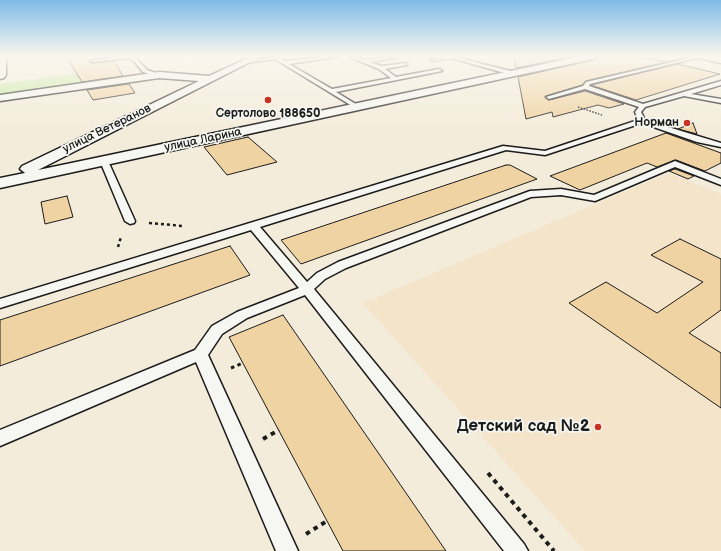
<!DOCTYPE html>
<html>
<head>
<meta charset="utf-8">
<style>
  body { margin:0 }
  canvas { display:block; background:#f4ecda }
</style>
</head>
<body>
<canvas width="721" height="551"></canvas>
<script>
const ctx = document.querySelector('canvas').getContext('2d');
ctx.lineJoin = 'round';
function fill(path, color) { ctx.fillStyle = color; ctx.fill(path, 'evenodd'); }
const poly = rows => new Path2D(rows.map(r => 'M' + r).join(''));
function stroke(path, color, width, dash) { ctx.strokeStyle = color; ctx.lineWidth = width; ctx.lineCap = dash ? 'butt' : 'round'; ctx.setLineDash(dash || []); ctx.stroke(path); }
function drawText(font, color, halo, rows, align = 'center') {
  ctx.font = font + ' "Balsamiq Sans",sans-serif'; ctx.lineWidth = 3.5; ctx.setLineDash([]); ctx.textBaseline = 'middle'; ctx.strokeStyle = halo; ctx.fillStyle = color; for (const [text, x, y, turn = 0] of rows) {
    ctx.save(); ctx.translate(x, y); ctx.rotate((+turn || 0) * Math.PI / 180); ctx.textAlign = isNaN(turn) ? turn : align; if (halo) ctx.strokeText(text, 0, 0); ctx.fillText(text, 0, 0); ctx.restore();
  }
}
fill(poly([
  [669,173,721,194,721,551,585,551,363,303]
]), '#f3e4ca');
fill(poly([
  [95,71,101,81,0,96,0,84]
]), '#c7eaa4');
const building = poly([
  [66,56,111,56,90,60,89,61,92,63,114,61,123,76,82,82,66,56],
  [513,56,576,56,516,68,513,56],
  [598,56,639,56,666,62,586,81,582,85,546,96,545,97,549,100,585,91,624,104,609,108,598,105,553,117,552,112,526,119,518,77,593,60,598,56],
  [677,64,720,74,636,100,591,85,677,64],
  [129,84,135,93,93,100,87,90,129,84],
  [693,123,697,134,678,129,693,123],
  [666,133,721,153,721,163,705,171,676,160,657,167,647,163,580,190,550,176,666,133],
  [248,137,277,162,227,175,204,147,248,137],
  [506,165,510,165,537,179,301,264,281,240,506,165],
  [675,169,694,176,688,179,669,171,675,169],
  [67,196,73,217,45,224,41,202,67,196],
  [680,239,721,259,721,310,689,333,721,353,721,408,569,303,606,282,657,313,703,282,651,255,680,239],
  [230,246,250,275,0,366,0,320,230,246],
  [283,315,395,477,446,551,343,551,229,337,283,315]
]);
fill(building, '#f0d3a3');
stroke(building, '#1c1c1c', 1);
const lane = poly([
  [123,56,134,56,147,70,162,75,159,77,143,72,131,58,92,62,90,61,123,56],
  [281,56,284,57,281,59,285,61,338,56,336,57,289,64,332,89,391,78,379,69,347,56,352,56,364,60,402,56,400,57,370,62,381,66,407,63,407,65,385,69,396,77,439,69,442,71,336,92,359,106,360,107,357,109,275,59,244,63,242,62,281,56],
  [451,56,514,72,515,73,512,75,451,58,432,61,430,60,451,56],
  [698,56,705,56,590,84,589,86,643,104,721,81,721,85,691,94,721,99,721,103,684,96,645,107,641,112,645,120,721,143,721,147,697,142,642,123,545,155,506,150,260,227,307,282,317,273,338,262,530,191,561,189,594,195,675,161,721,179,721,185,675,167,595,201,561,195,531,197,346,268,325,279,314,289,524,544,528,551,504,551,305,295,247,318,222,334,208,355,298,551,276,551,196,362,0,446,0,430,195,350,212,326,237,312,299,288,251,230,0,308,0,299,503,146,545,151,638,120,635,112,639,107,585,89,549,99,546,97,583,86,586,82,698,56],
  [101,159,107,159,108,161,135,221,134,223,130,224,125,221,100,161,101,159]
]);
const street = poly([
  [0,56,6,56,6,75,4,78,0,79,0,56],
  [252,56,262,56,38,170,582,56,597,56,593,59,0,188,0,178,25,173,20,169,22,166,199,81,159,78,0,101,0,95,159,72,209,76,252,56],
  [697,56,721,57,721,63,698,58,697,56]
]);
stroke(lane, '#1c1c1c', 3);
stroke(street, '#1c1c1c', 3);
stroke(poly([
  [188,58,195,56]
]), '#1c1c1c', 1, [1.5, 1.5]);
stroke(poly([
  [578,107,602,115]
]), '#1c1c1c', 1.5, [1.5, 1.5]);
stroke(poly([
  [149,223,183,226],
  [118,247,121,237]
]), '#1c1c1c', 2.5, [3, 3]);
stroke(poly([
  [231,368,243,363]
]), '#1c1c1c', 3, [3.5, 3.5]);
stroke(poly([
  [263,439,279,430],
  [488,473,554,551],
  [306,534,327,521]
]), '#1c1c1c', 4, [4.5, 4.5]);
fill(lane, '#f6f6f2');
fill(street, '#f6f6f2');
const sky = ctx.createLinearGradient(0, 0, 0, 133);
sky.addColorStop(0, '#7fbbe6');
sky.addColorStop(0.42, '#faf6ee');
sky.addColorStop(1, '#faf6ee00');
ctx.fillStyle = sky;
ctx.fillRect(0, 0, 721, 133);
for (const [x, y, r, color] of [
  [268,100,4,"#c8321e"],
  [687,123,4,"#c8321e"],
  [598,427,4,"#c8321e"]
]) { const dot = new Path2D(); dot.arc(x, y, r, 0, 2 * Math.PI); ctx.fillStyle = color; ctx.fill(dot); stroke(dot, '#f6f6f2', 1.5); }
drawText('bold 12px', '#1c1c1c', '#f6f6f2', [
  ["Сертолово 188650",268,114],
  ["Норман",679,123,"right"]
]);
drawText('12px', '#1c1c1c', '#f6f6f2', [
  ["улица Ветеранов",107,129,-26],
  ["улица Ларина",203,140,-12]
]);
drawText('bold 17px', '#1c1c1c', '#f6f6f2', [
  ["Детский сад №2",590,427]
], 'right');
</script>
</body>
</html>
